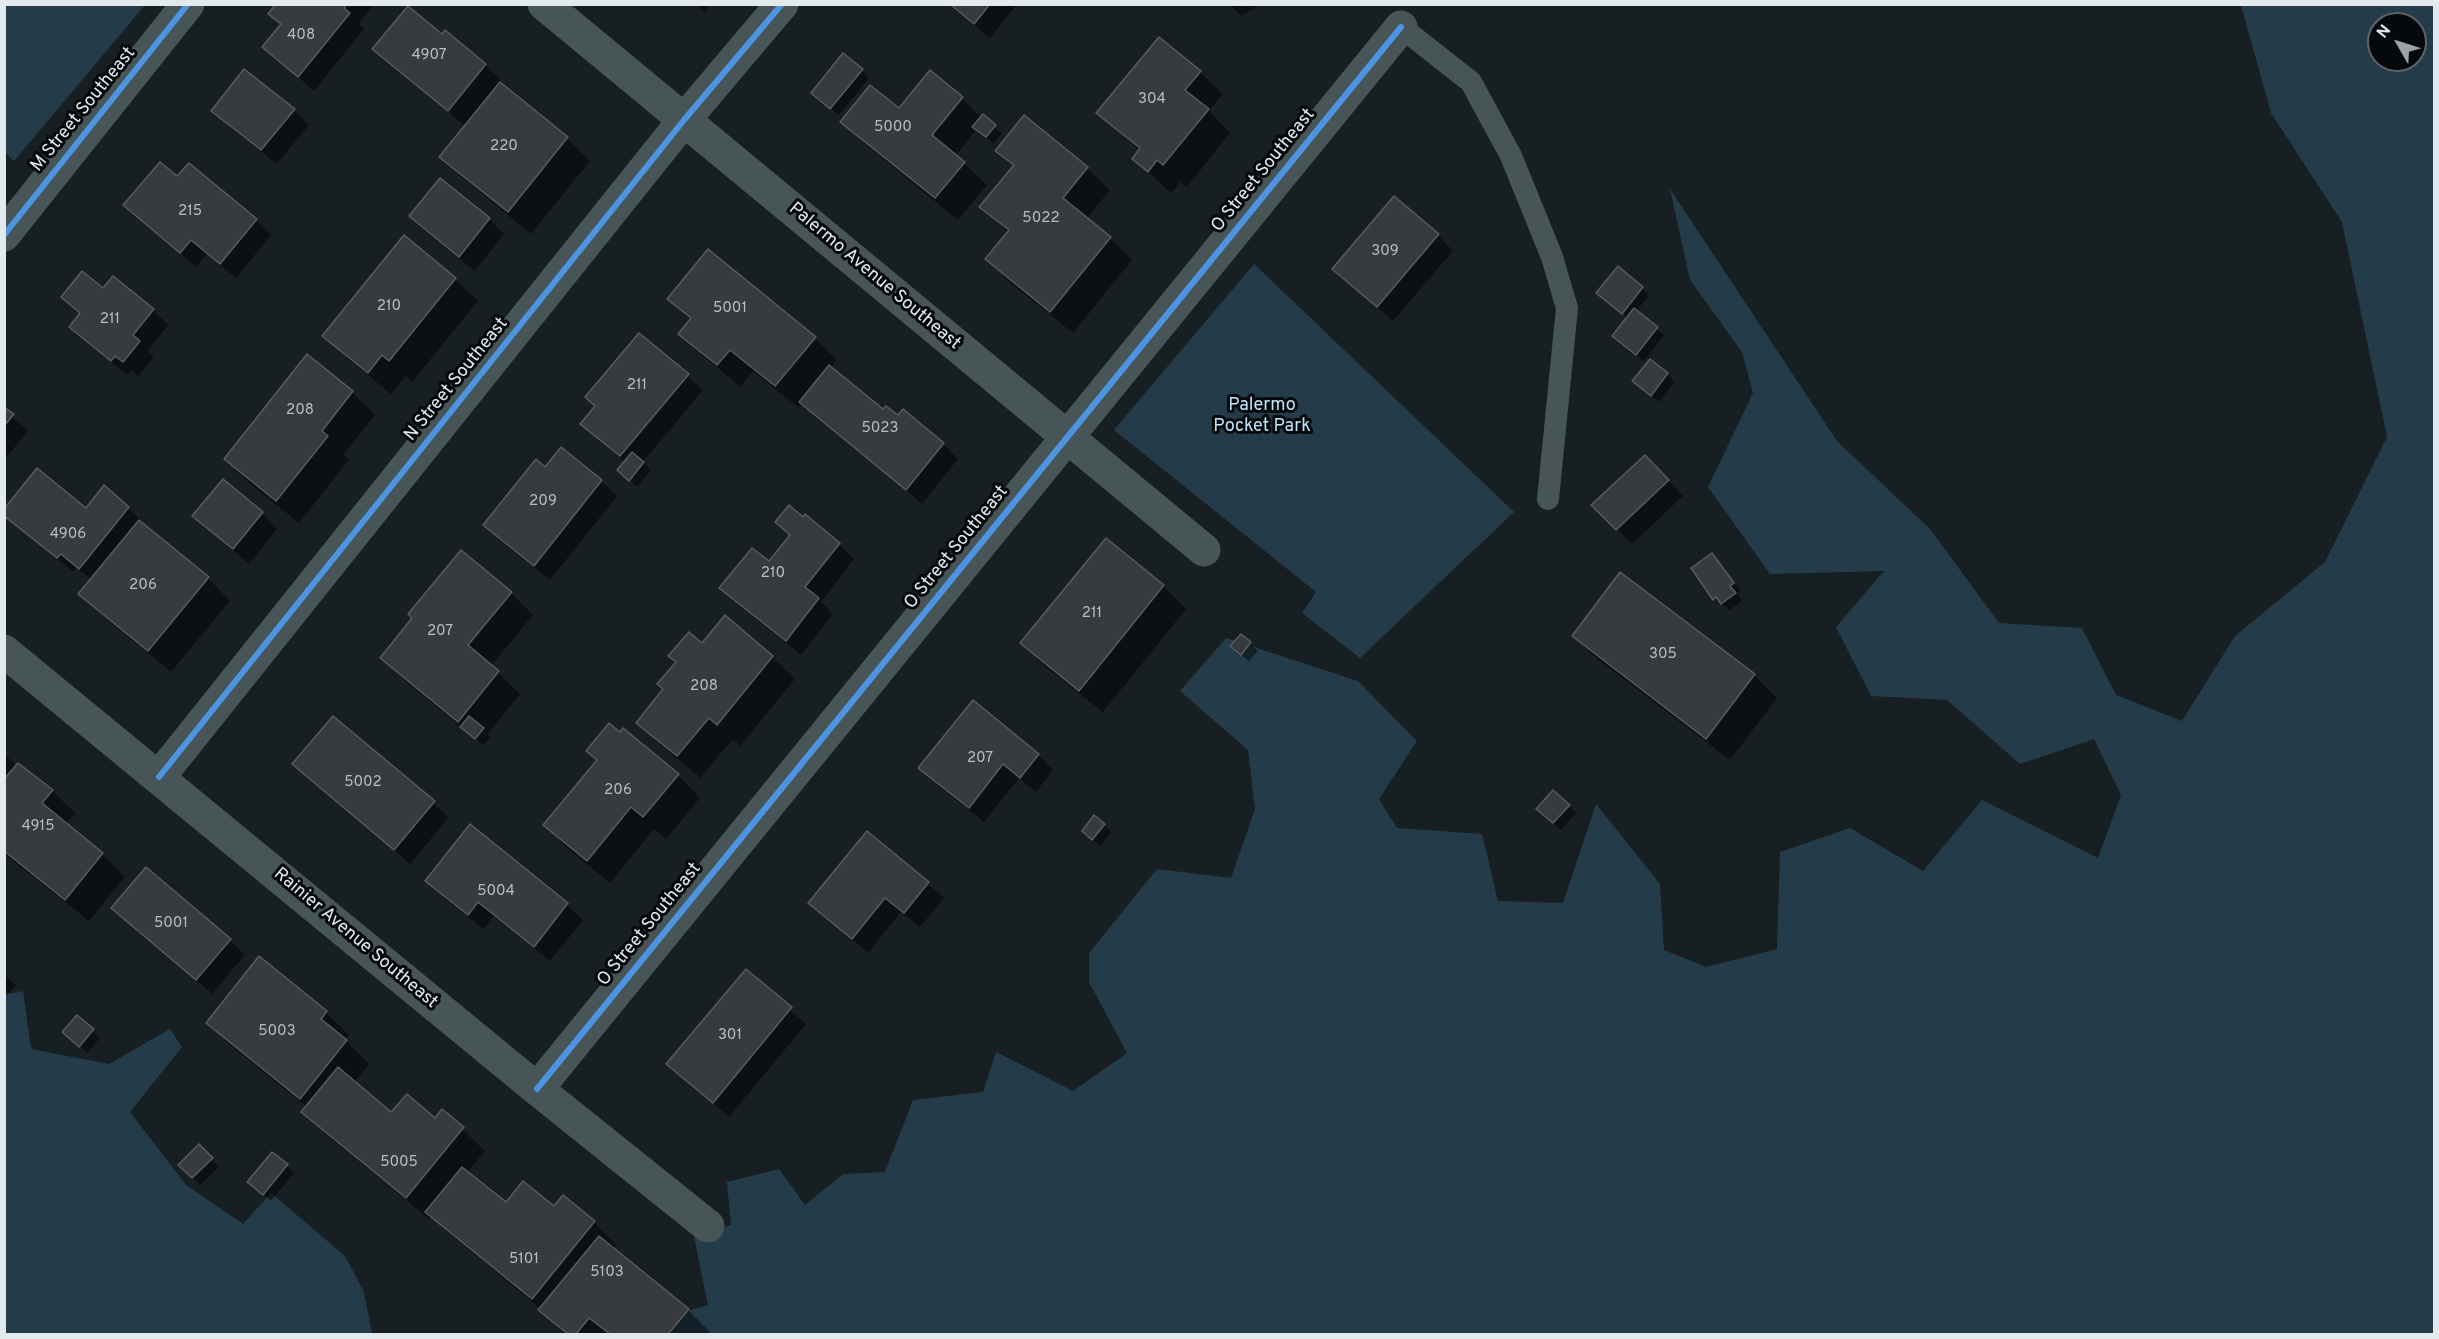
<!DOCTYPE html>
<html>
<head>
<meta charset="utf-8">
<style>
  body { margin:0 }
  #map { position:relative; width:2439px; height:1339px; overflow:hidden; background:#181f22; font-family:Overpass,sans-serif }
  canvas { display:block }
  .frame { position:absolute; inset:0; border:6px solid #e2eaee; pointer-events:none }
  .north { position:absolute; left:2367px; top:12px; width:60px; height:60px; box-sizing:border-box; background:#05090c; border:2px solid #5d6366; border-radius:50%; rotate:309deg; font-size:16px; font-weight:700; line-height:24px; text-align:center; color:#e2eaee }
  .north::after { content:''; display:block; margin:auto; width:21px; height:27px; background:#9ba3a7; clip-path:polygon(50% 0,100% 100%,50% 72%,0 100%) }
</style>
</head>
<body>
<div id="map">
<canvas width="2439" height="1339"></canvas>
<div class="frame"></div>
<div class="north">N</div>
</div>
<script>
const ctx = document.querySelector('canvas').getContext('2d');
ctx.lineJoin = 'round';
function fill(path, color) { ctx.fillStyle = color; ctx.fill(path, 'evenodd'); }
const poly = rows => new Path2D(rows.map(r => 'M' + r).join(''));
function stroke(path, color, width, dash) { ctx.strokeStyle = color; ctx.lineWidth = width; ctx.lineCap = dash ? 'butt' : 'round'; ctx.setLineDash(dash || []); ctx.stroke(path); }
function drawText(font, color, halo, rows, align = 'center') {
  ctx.font = font + ' Overpass,sans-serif'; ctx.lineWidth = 6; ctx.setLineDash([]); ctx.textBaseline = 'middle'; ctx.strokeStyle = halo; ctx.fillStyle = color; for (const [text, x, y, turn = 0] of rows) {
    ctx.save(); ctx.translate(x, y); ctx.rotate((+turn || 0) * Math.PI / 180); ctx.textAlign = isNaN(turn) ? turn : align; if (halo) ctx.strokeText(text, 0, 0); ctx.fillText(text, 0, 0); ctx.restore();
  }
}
fill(poly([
  [4,5,145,5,14,161,5,152],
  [2241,5,2434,5,2434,1334,655,1334,653,1321,708,1305,694,1237,731,1225,727,1182,779,1169,805,1205,843,1174,885,1172,913,1100,983,1092,996,1052,1073,1091,1127,1053,1089,982,1089,953,1157,869,1231,878,1255,809,1248,750,1180,691,1226,638,1358,681,1417,741,1379,799,1397,828,1482,834,1498,901,1563,903,1596,804,1660,884,1664,950,1706,967,1777,949,1780,852,1850,828,1923,871,1982,800,2098,858,2121,795,2094,739,2020,764,1947,700,1871,696,1836,627,1884,571,1770,574,1708,487,1753,393,1742,352,1690,280,1670,189,1837,441,1930,529,1999,623,2082,628,2116,695,2182,721,2235,636,2325,562,2387,437,2342,222,2271,113],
  [2379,24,2415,24,2415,60,2379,60],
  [1254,264,1514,512,1360,658,1302,613,1316,592,1114,430],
  [23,991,31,1049,109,1064,170,1029,182,1047,130,1112,186,1185,243,1224,271,1193,345,1256,364,1292,372,1334,5,1334,5,995]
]), '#243c4a');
fill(poly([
  [278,4,374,4,359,23,364,29,314,91,264,47,282,26,270,14],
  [695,4,711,4,705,13],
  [949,4,1017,4,990,38],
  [1229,4,1261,4,1241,16],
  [446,32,485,65,501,80,499,83,567,138,590,161,531,234,464,179,441,157,466,127,374,49,442,36],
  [862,70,869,78,839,115,820,100],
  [1200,72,1223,94,1209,111,1230,133,1187,187,1180,182,1171,193,1134,159,1140,151,1098,113],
  [962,98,981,118,1002,133,994,144,977,129,956,156,987,185,958,220,865,144,842,122],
  [213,110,294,110,309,125,277,164,228,126],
  [997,151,1087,168,1110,190,1086,219,1110,238,1132,260,1073,333,1009,282,987,259,1008,233,982,207,1014,167],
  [178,178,256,220,271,235,236,278,207,254,196,267,125,205],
  [411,216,489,219,504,234,475,271,426,231],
  [1438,235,1453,251,1393,321,1334,269],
  [404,237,455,279,478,301,412,382,406,376,391,394,347,358,324,335],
  [1618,268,1649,295,1636,312,1664,335,1644,361,1621,343,1628,318,1605,300],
  [103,290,153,310,168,325,148,351,154,357,139,376,131,370,127,375,71,327,81,315,63,297],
  [669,299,815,338,837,360,831,368,883,411,898,417,943,444,958,459,922,504,802,403,799,408,753,371,741,387,703,356,680,334,691,321],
  [640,335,703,390,643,462,651,470,637,487,626,477,625,462,582,424,597,406],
  [1667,374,1674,382,1659,402,1641,388],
  [352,392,375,415,344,454,349,460,299,523,248,482,226,459],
  [4,409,28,431,4,460],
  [561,449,601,481,617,496,550,580,500,540,485,525,545,469],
  [1660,472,1683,496,1632,544,1617,529],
  [104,488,128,508,144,523,142,525,208,578,230,601,171,672,103,616,80,594,92,580,77,568,73,572,4,514,86,510],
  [262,513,277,529,249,564,194,516],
  [777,522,839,544,854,559,821,602,833,614,801,655,737,603,721,588,769,563,791,536],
  [1106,540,1163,586,1186,609,1103,712,1044,666,1022,643],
  [1712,554,1741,591,1737,594,1742,601,1730,610,1714,599],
  [1621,574,1754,675,1777,698,1730,760,1596,658,1574,636],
  [511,593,533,615,491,666,520,694,488,734,490,737,483,745,404,680,382,658],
  [725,617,772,657,795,679,740,746,732,740,700,778,661,745,638,723,665,690,677,663,670,656,702,645],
  [1241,636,1258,651,1249,661,1240,654],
  [333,718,449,817,410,864,294,764],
  [4,754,17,766,52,791,75,813,66,824,102,854,125,877,89,921,4,854],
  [1038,755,1053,770,1036,792,1019,778,984,822,935,783,920,768],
  [678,775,700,798,666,839,654,829,610,883,567,848,545,825],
  [1569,806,1576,813,1561,830,1545,816],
  [1104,825,1111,832,1100,846,1091,838],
  [470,826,567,905,583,920,550,961,494,916,483,929,442,896,427,881],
  [868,833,944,898,920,927,901,912,868,953,810,903],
  [113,908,230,940,245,955,212,994],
  [259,958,326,1013,349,1035,345,1040,369,1064,354,1083,392,1114,435,1120,443,1111,485,1151,467,1173,506,1204,554,1208,594,1222,616,1245,612,1249,688,1310,710,1332,708,1334,565,1334,541,1309,450,1234,432,1216,429,1219,326,1134,303,1111,307,1107,230,1045,208,1023],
  [746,971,806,1024,729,1117,668,1064],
  [4,975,16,985,9,993,4,990],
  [78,1017,100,1038,87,1053,71,1039],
  [199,1147,219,1167,200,1185,181,1165],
  [272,1154,294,1173,271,1201,257,1189]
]), '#0007');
const building = poly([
  [276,4,347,4,344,8,350,13,298,77,262,47,281,24,268,14,276,4],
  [950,4,990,4,974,24,950,4],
  [408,6,442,34,445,30,486,64,448,111,372,49,408,6],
  [1159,37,1201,71,1185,90,1209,109,1163,165,1157,160,1148,172,1132,159,1140,148,1096,113,1159,37],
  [843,53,863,69,830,109,811,93,843,53],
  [244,69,295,109,261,150,211,111,244,69],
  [930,70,963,97,932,135,965,162,935,198,840,122,870,85,899,108,930,70],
  [500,82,568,137,508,212,439,157,500,82],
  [983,114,996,125,986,137,972,127,983,114],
  [1024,115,1088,167,1063,198,1111,237,1050,312,985,259,1009,230,979,207,1014,165,995,151,1024,115],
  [160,162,177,176,189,163,257,219,220,264,191,240,180,253,123,205,160,162],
  [440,178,490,218,459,257,409,216,440,178],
  [1394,196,1439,234,1377,307,1332,269,1394,196],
  [404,235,456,278,389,361,382,355,368,373,322,336,404,235],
  [708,249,816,337,775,386,730,350,717,365,678,334,691,318,667,299,708,249],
  [1618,266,1643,287,1622,314,1596,293,1618,266],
  [82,271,103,288,113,276,154,309,133,335,140,341,123,362,115,356,111,361,69,327,80,313,61,297,82,271],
  [1634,308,1658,327,1636,355,1612,336,1634,308],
  [639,333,689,374,620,456,580,424,595,406,585,397,639,333],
  [307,354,353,391,322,431,328,436,276,501,224,459,307,354],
  [1650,359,1668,373,1651,396,1632,381,1650,359],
  [829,365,883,409,886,406,898,415,903,409,944,443,906,490,799,402,829,365],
  [4,407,14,414,4,426,4,407],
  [561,447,602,480,534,566,483,525,536,459,545,467,561,447],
  [632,452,644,462,629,481,617,470,632,452],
  [1645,455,1669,480,1616,530,1591,505,1645,455],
  [37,468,86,508,104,485,129,507,79,569,61,554,57,558,4,516,4,509,37,468],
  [223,479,263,512,233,549,192,516,223,479],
  [789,505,803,517,805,514,840,543,805,587,819,598,786,641,719,588,752,548,769,561,790,535,775,522,789,505],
  [139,520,209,577,148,651,78,594,139,520],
  [1106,538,1164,585,1079,691,1020,643,1106,538],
  [461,550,512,592,468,645,499,671,458,722,380,658,412,618,408,614,461,550],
  [1712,553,1734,583,1730,586,1736,593,1721,604,1716,597,1713,600,1691,568,1712,553],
  [1620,572,1755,674,1706,739,1572,636,1620,572],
  [725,615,773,656,717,725,709,718,677,756,636,723,663,689,657,684,676,662,668,656,689,632,702,643,725,615],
  [1241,634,1251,642,1241,655,1230,646,1241,634],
  [973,700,1039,754,1020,778,1003,764,969,808,918,768,973,700],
  [333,716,435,801,394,850,292,764,333,716],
  [469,716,484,728,475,739,460,727,469,716],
  [609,723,620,732,623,728,679,774,643,817,631,807,587,861,543,825,597,760,586,751,609,723],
  [18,763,53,790,42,803,103,853,65,900,4,851,4,779,18,763],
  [1553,790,1570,805,1553,823,1536,809,1553,790],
  [1094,815,1105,824,1092,840,1082,831,1094,815],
  [470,824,568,903,534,947,478,902,468,915,425,881,470,824],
  [867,831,929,882,904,913,885,898,852,939,808,903,867,831],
  [146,867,231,939,196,980,111,908,146,867],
  [259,956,327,1011,321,1019,347,1040,300,1099,206,1023,259,956],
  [746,969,792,1007,713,1103,666,1064,746,969],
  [77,1015,94,1029,79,1047,62,1032,77,1015],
  [338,1067,391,1112,407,1094,435,1118,442,1109,464,1127,406,1198,301,1112,338,1067],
  [199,1144,213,1158,192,1178,178,1165,199,1144],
  [272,1152,288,1164,263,1195,247,1182,272,1152],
  [462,1167,506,1202,523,1181,554,1206,563,1195,595,1221,532,1299,425,1212,462,1167],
  [599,1236,689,1309,668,1334,610,1334,589,1318,576,1334,568,1334,538,1310,599,1236]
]);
fill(building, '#373b3e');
stroke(building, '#575c60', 1.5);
stroke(poly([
  [1401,27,1471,82,1511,156,1552,257,1567,308,1548,499]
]), '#475557', 22);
stroke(poly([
  [544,4,1204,550],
  [4,235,188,4],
  [4,651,537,1089,708,1226],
  [159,777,684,120,782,4],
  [537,1089,1401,27]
]), '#475557', 33);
stroke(poly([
  [4,235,188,4],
  [159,777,684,120,782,4],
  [537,1089,1401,27]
]), '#4d94e3', 6);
drawText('15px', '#b7bec2', null, [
  ["408",301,36],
  ["4907",429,56],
  ["304",1152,100],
  ["5000",893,128],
  ["220",504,147],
  ["215",190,212],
  ["5022",1041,219],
  ["309",1385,252],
  ["210",389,307],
  ["5001",730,309],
  ["211",110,320],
  ["211",637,386],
  ["208",300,411],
  ["5023",880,429],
  ["209",543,502],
  ["4906",68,535],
  ["210",773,574],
  ["206",143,586],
  ["211",1092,614],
  ["207",440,632],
  ["305",1663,655],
  ["208",704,687],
  ["207",980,759],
  ["5002",363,783],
  ["206",618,791],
  ["4915",38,827],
  ["5004",496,892],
  ["5001",171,924],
  ["5003",277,1032],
  ["301",730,1036],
  ["5005",399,1163],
  ["5101",524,1260],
  ["5103",607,1273]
]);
drawText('18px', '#e2eaee', '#05090c', [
  ["M Street Southeast",84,110,-51],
  ["O Street Southeast",1264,171,-51],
  ["Palermo Avenue Southeast",874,277,40],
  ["N Street Southeast",457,380,-51],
  ["O Street Southeast",957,548,-51],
  ["O Street Southeast",650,925,-51],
  ["Rainier Avenue Southeast",355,939,40]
]);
drawText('18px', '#bee4f9', '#05090c', [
  ["Palermo",1262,406],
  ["Pocket Park",1262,427]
]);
</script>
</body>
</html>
